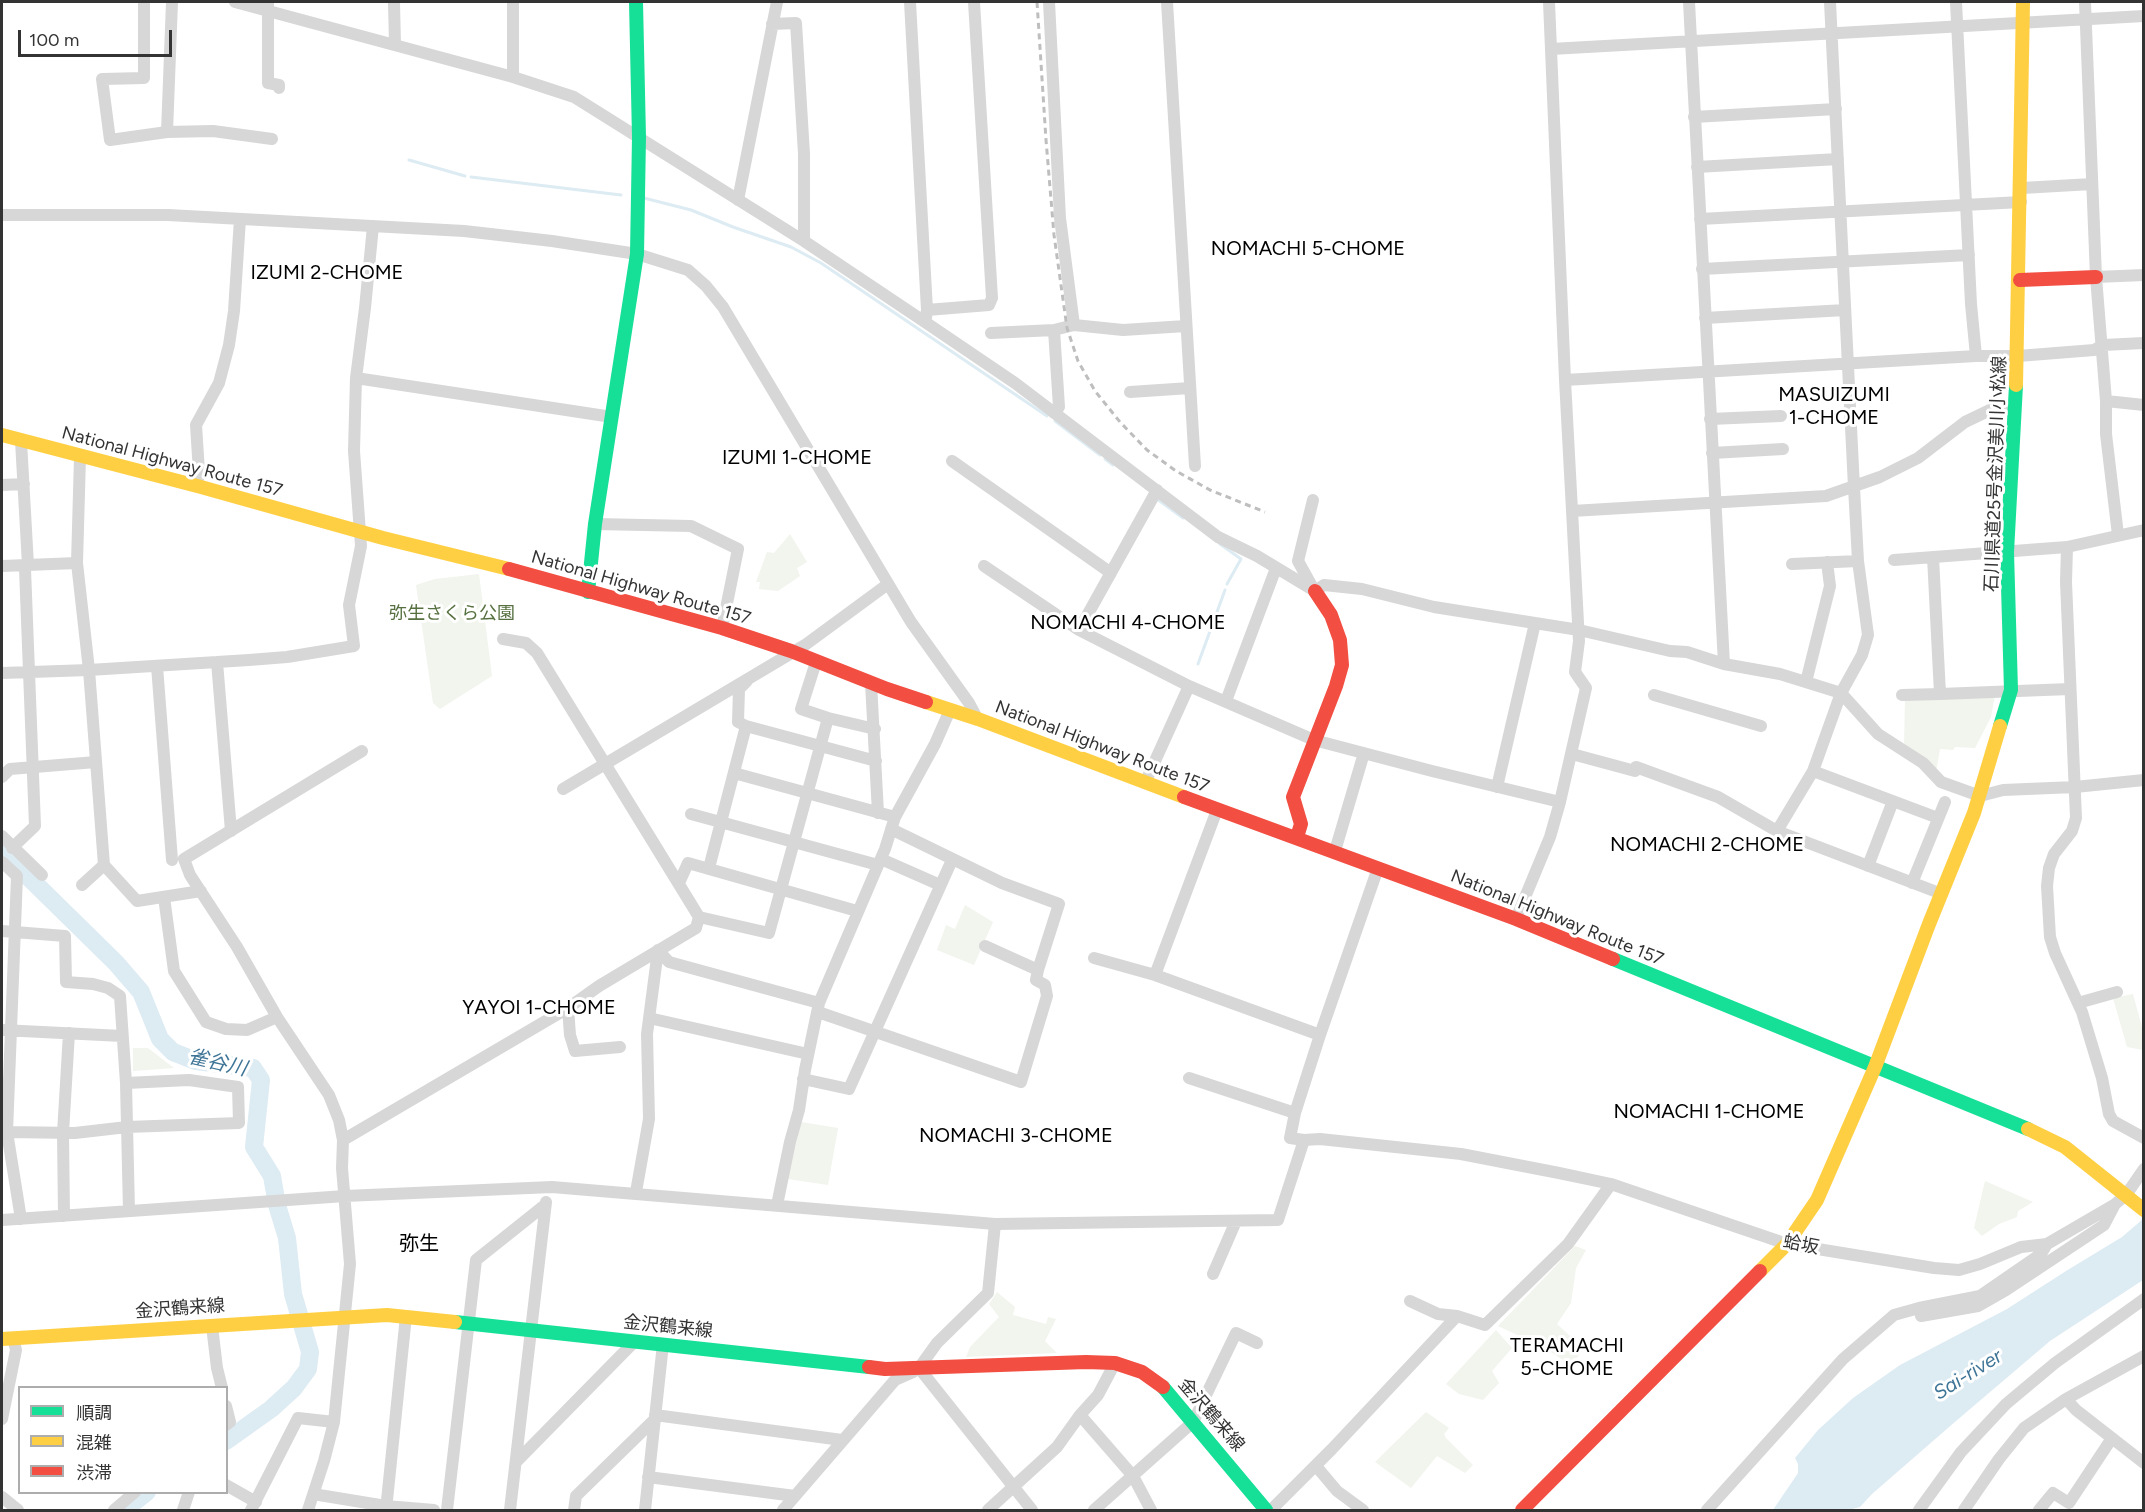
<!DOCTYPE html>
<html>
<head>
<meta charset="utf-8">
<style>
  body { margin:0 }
  #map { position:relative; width:2145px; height:1512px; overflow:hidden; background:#fff; font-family:Figtree,"Noto Sans JP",sans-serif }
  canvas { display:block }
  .frame { position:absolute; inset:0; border:3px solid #333; pointer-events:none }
  .legend { position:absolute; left:18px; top:1386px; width:210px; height:108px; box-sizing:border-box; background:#fff; border:2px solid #adadad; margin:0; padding:8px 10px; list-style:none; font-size:18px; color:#333 }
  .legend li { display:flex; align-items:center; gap:12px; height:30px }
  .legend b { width:30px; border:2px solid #adadad }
  .scale { position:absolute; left:18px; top:30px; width:154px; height:27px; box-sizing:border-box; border:3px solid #333; border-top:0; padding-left:8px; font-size:18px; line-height:21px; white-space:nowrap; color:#333; -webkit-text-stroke:4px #fff; paint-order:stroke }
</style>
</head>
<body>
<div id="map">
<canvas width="2145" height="1512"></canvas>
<div class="frame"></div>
<ul class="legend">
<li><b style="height:8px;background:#16e098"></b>順調</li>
<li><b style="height:8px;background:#ffcf43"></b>混雑</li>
<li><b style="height:8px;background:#f24e42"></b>渋滞</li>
</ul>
<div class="scale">100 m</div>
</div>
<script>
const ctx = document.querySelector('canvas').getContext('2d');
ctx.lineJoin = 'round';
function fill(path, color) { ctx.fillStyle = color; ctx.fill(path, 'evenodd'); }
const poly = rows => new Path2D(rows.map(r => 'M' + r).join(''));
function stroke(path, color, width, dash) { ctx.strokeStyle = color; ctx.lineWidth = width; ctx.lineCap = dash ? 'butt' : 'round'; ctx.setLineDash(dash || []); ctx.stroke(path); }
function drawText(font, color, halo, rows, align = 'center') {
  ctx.font = font + ' Figtree,"Noto Sans JP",sans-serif'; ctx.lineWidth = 6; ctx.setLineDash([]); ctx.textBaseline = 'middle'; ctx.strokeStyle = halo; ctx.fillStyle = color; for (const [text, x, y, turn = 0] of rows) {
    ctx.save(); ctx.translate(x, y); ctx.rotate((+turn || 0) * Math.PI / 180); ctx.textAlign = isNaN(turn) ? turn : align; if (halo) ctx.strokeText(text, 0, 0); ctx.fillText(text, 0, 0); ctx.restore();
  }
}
fill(poly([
  [790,534,807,562,797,568,800,576,778,591,759,589,760,582,756,582,767,552,774,553],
  [479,574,492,676,440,709,433,703,416,585,435,579],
  [1995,695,1991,717,1975,748,1955,747,1953,750,1940,749,1936,772,1904,747,1905,699],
  [965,905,993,922,974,965,937,950,946,925,955,929],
  [2133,994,2143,1031,2143,1050,2127,1047,2113,998],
  [133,1048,148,1048,174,1068,133,1071],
  [801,1122,838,1128,828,1185,788,1179],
  [1985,1181,2033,1202,2018,1211,2017,1217,1999,1224,1982,1236,1974,1228],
  [1575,1246,1586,1250,1576,1268,1571,1303,1557,1324,1584,1349,1571,1365,1543,1347,1498,1326],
  [997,1292,1015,1307,1013,1315,1046,1324,1048,1317,1056,1319,1045,1341,1057,1353,966,1357,970,1347,999,1317,989,1304],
  [1496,1330,1512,1348,1492,1371,1499,1383,1483,1400,1459,1394,1446,1384],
  [1426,1412,1449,1428,1444,1434,1446,1438,1473,1465,1465,1473,1437,1456,1411,1488,1375,1462]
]), '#f1f5ed');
fill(poly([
  [2143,1219,2143,1280,2050,1341,1956,1421,1872,1494,1860,1507,1848,1510,1773,1510,1798,1473,1798,1464,1795,1458,1818,1430,1853,1398,1900,1365,2007,1309,2066,1271,2122,1237]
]), '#ddebf3');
stroke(poly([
  [409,160,465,176],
  [471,177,621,195],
  [644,198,691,210,733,227,791,247,821,263,1047,416],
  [1055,421,1100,455],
  [1105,459,1113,465],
  [1157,499,1183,518],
  [1220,544,1241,559,1227,584],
  [1198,664,1225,590]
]), '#ddebf3', 3);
stroke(poly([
  [2,851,116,963,141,992,160,1039,173,1052,196,1061,253,1068,261,1080,254,1147,272,1176,277,1205,287,1238,293,1294,310,1352,308,1369,294,1388,271,1409,226,1441],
  [124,1510,147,1492]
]), '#ddebf3', 18);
stroke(poly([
  [144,2,144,78,102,79,110,140,167,132,213,131,272,139],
  [235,2,513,77,574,97,804,241,925,322,1015,383,1218,537,1257,556,1315,591],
  [394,2,395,45],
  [910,2,927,310,926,318],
  [1049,2,1060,218,1074,325,1054,330,1059,407,1054,413],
  [1167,2,1195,466],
  [1689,2,1724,664],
  [1956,2,1971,304,1976,356],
  [2085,2,2096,277,2106,401],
  [268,3,268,83,279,85,279,88],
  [772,24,796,23,804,154,804,241],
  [1551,49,2144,16],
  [513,77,513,2],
  [1694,117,1836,109],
  [167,132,172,2],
  [1697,167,1838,159],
  [2022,188,2092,184],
  [738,200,777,2],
  [2,215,168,215,464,231,552,241,637,254,688,270,706,286,723,307,911,622,969,703,977,718],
  [1700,219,2021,202],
  [1702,269,1969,255],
  [2096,277,2144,275],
  [927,310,989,305,992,298,974,2],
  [1705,318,1845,310],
  [1074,325,1123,330,1186,326],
  [991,333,1054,330],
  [356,378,612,417],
  [1565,380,1976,356,2018,356,2094,350,2103,345,2144,343],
  [1130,392,1190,388],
  [1710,419,1781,416],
  [1712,453,1783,449],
  [80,457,77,563,89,670,104,865,137,901,201,891],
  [952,461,1111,573],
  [2,485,24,484],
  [197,486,199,472,196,425,219,383,229,345,234,311,240,219],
  [1313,500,1298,561,1314,590],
  [1572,511,1826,496,1880,477,1918,458,1965,422,1990,410,2015,407],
  [595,524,691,526,738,549,722,628],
  [2118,535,2106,434,2106,401,2144,405],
  [2067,547,2066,582,2076,818,2072,831,2054,854,2049,868,2047,886,2050,937,2055,953,2082,1012,2102,1078,2109,1114,2113,1121,2144,1138],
  [1894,560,2067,547,2144,530],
  [1792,564,1858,561],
  [2,566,77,563],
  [984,566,1079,630,1189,686,1314,740,1432,771,1560,802],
  [1315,591,1324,585,1362,589,1434,607,1579,630,1670,651,1687,652,1724,664,1780,674,1841,693,1878,734,1923,763,1941,782,1980,796,2003,790,2075,787,2144,780],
  [1079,630,1157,490],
  [503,639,526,643,537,653,699,917,769,933,828,718,801,709,816,662],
  [217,662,231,831],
  [157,666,172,860],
  [2,673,89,670,249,660,287,657,354,646,349,605,361,546,354,451,356,378,365,308,373,226],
  [1806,682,1830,586,1827,562],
  [871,683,878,813],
  [1940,694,2070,689],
  [1654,695,1761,726],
  [1902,695,1940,694,1933,557],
  [1226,701,1276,568],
  [828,718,875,729],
  [746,726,876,761],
  [1572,754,1635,771],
  [1636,767,1718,797,1777,831,1942,894],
  [1813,771,1938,818],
  [734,773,895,817],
  [2,777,10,769,96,762],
  [1145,783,1189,686],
  [1497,787,1535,623],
  [563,789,805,645,888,584],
  [691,814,878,865],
  [1777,831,1813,771,1841,693,1862,655,1868,635,1858,561,1854,487,1830,2],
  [2,836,42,875],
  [12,848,35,826,25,569,28,565,21,441],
  [1335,851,1364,753],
  [881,859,940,885],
  [2,862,17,876,7,1132,21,1219],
  [1868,866,1893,801],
  [709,868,746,726,738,722,739,689,747,681],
  [1378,868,1320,1035,1295,1113,1290,1138,1304,1140,1320,1139,1461,1154,1559,1173,1611,1184,1787,1244,1934,1268,1959,1270,1980,1264,2021,1247,2047,1244],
  [679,883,688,863,857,911],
  [1912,883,1945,802],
  [82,885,104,865],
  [164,897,174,971,206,1022,226,1029,247,1030,277,1017],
  [1516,919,1550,837,1560,802,1586,688,1575,672,1579,641,1565,380,1549,2],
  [2,931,65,936,66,982,93,984,108,988,120,996,126,1083,129,1211],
  [985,946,1038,970],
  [658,950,669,962,819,1003],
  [1094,958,1155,975,1320,1035],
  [1155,975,1217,810],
  [2078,1003,2117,992],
  [568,1008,570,1035,575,1051,620,1047],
  [818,1012,1021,1082,1047,996,1045,985,1036,980,1038,970,1059,904,1002,883,891,829],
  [649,1018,808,1054],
  [2,1030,122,1036],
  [1189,1078,1295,1113],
  [803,1079,849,1089,952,860],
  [7,1132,75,1133,127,1127,239,1123,238,1087,189,1080,126,1083],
  [343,1140,568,1008,599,986,696,928,699,917],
  [636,1192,649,1119,647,1034,658,950],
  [777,1205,790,1142,799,1110,805,1070,819,1003,885,849,895,817,935,744,950,710],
  [64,1216,63,1133,69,1033],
  [2,1220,345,1196,552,1187,995,1224,1278,1220,1304,1140],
  [995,1224,988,1293,937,1343,919,1368,1032,1510],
  [1213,1274,1236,1221],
  [1410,1301,1438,1314,1457,1316,1485,1325,1568,1244,1611,1184],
  [1921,1316,1978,1306,2006,1290,2104,1225,2114,1206],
  [212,1326,217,1368,222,1388],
  [2066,1399,2076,1410,2144,1463],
  [226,1406,230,1422,226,1425],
  [655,1415,842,1440],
  [1080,1415,1133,1476,1151,1510],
  [2,1419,16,1350,13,1338],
  [517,1461,635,1341],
  [1316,1466,1337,1491,1363,1510],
  [648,1477,795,1496],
  [226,1485,256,1502],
  [315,1492,319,1495,386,1506,434,1510],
  [2,1497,18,1510],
  [114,1510,135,1492],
  [183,1510,189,1492],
  [251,1510,298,1418,334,1422],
  [308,1510,324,1461,334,1422,350,1264,342,1168,343,1140,339,1120,329,1095,277,1017,237,947,190,875,184,859,362,751],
  [386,1510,406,1316],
  [447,1510,476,1260,545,1205],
  [510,1510,546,1202],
  [574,1510,576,1496,654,1420],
  [645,1510,663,1344],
  [783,1510,895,1380,913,1372],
  [988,1510,1057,1447,1080,1415,1098,1395,1115,1363],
  [1094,1510,1193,1422,1236,1333,1257,1343],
  [1271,1510,1332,1449,1457,1316],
  [1707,1510,1843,1359,1894,1315,1919,1308,1980,1296,2041,1254,2047,1244,2114,1205,2126,1195,2144,1169],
  [1919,1510,1961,1452,2006,1404,2055,1363,2144,1299],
  [1964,1510,1999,1459,2024,1428,2066,1399,2144,1356],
  [2039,1510,2053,1493,2069,1503,2112,1438]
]), '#d7d7d7', 12);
stroke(poly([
  [588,592,595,524,637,254,639,137,636,2],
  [2000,726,2011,690,2007,552,2016,385],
  [1613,959,2028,1129],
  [455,1322,869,1367],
  [1163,1387,1266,1510]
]), '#16e098', 14);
stroke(poly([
  [2016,385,2023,2],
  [2,435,201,487,383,538,509,569],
  [926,702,978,719,1184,797],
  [1875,1067,1929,924,1974,813,2000,726],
  [2028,1129,2065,1147,2144,1210],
  [1760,1271,1787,1244,1817,1200,1875,1067],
  [2,1339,387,1315,455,1322]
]), '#ffcf43', 14);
stroke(poly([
  [2020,280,2096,277],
  [509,569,722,628,791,651,887,689,926,702],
  [1184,797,1516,919,1613,959],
  [1297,837,1301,824,1293,797,1336,686,1342,665,1340,640,1331,615,1315,591],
  [869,1367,885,1369,1086,1362,1115,1363,1142,1372,1163,1387],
  [1522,1510,1760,1271]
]), '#f24e42', 14);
stroke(poly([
  [1037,2,1046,140,1054,235,1067,328,1078,361,1095,391,1120,422,1147,450,1176,471,1210,490,1265,512]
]), '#bebebe', 3, [6, 4.5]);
drawText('18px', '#333', '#fff', [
  ["National Highway Route 157",172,462,15],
  ["石川県道25号金沢美川小松線",1996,474,-88],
  ["National Highway Route 157",641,588,16],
  ["National Highway Route 157",1102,747,21],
  ["National Highway Route 157",1557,918,22],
  ["蛤坂",1801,1245,11],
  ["金沢鶴来線",180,1309,-4],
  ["金沢鶴来線",668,1327,6],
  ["金沢鶴来線",1211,1415,49]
]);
drawText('18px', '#56703f', '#fff', [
  ["弥生さくら公園",452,614]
]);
drawText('20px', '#000', '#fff', [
  ["NOMACHI 5-CHOME",1308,249],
  ["IZUMI 2-CHOME",327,273],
  ["MASUIZUMI",1834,395],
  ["1-CHOME",1834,418],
  ["IZUMI 1-CHOME",797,458],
  ["NOMACHI 4-CHOME",1128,623],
  ["NOMACHI 2-CHOME",1707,845],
  ["YAYOI 1-CHOME",539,1008],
  ["NOMACHI 1-CHOME",1709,1112],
  ["NOMACHI 3-CHOME",1016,1136],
  ["弥生",419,1244],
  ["TERAMACHI",1567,1346],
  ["5-CHOME",1567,1369]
]);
drawText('italic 20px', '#3f7597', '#fff', [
  ["雀谷川",217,1063,13],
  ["Sai-river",1968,1375,-32]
]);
</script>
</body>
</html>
